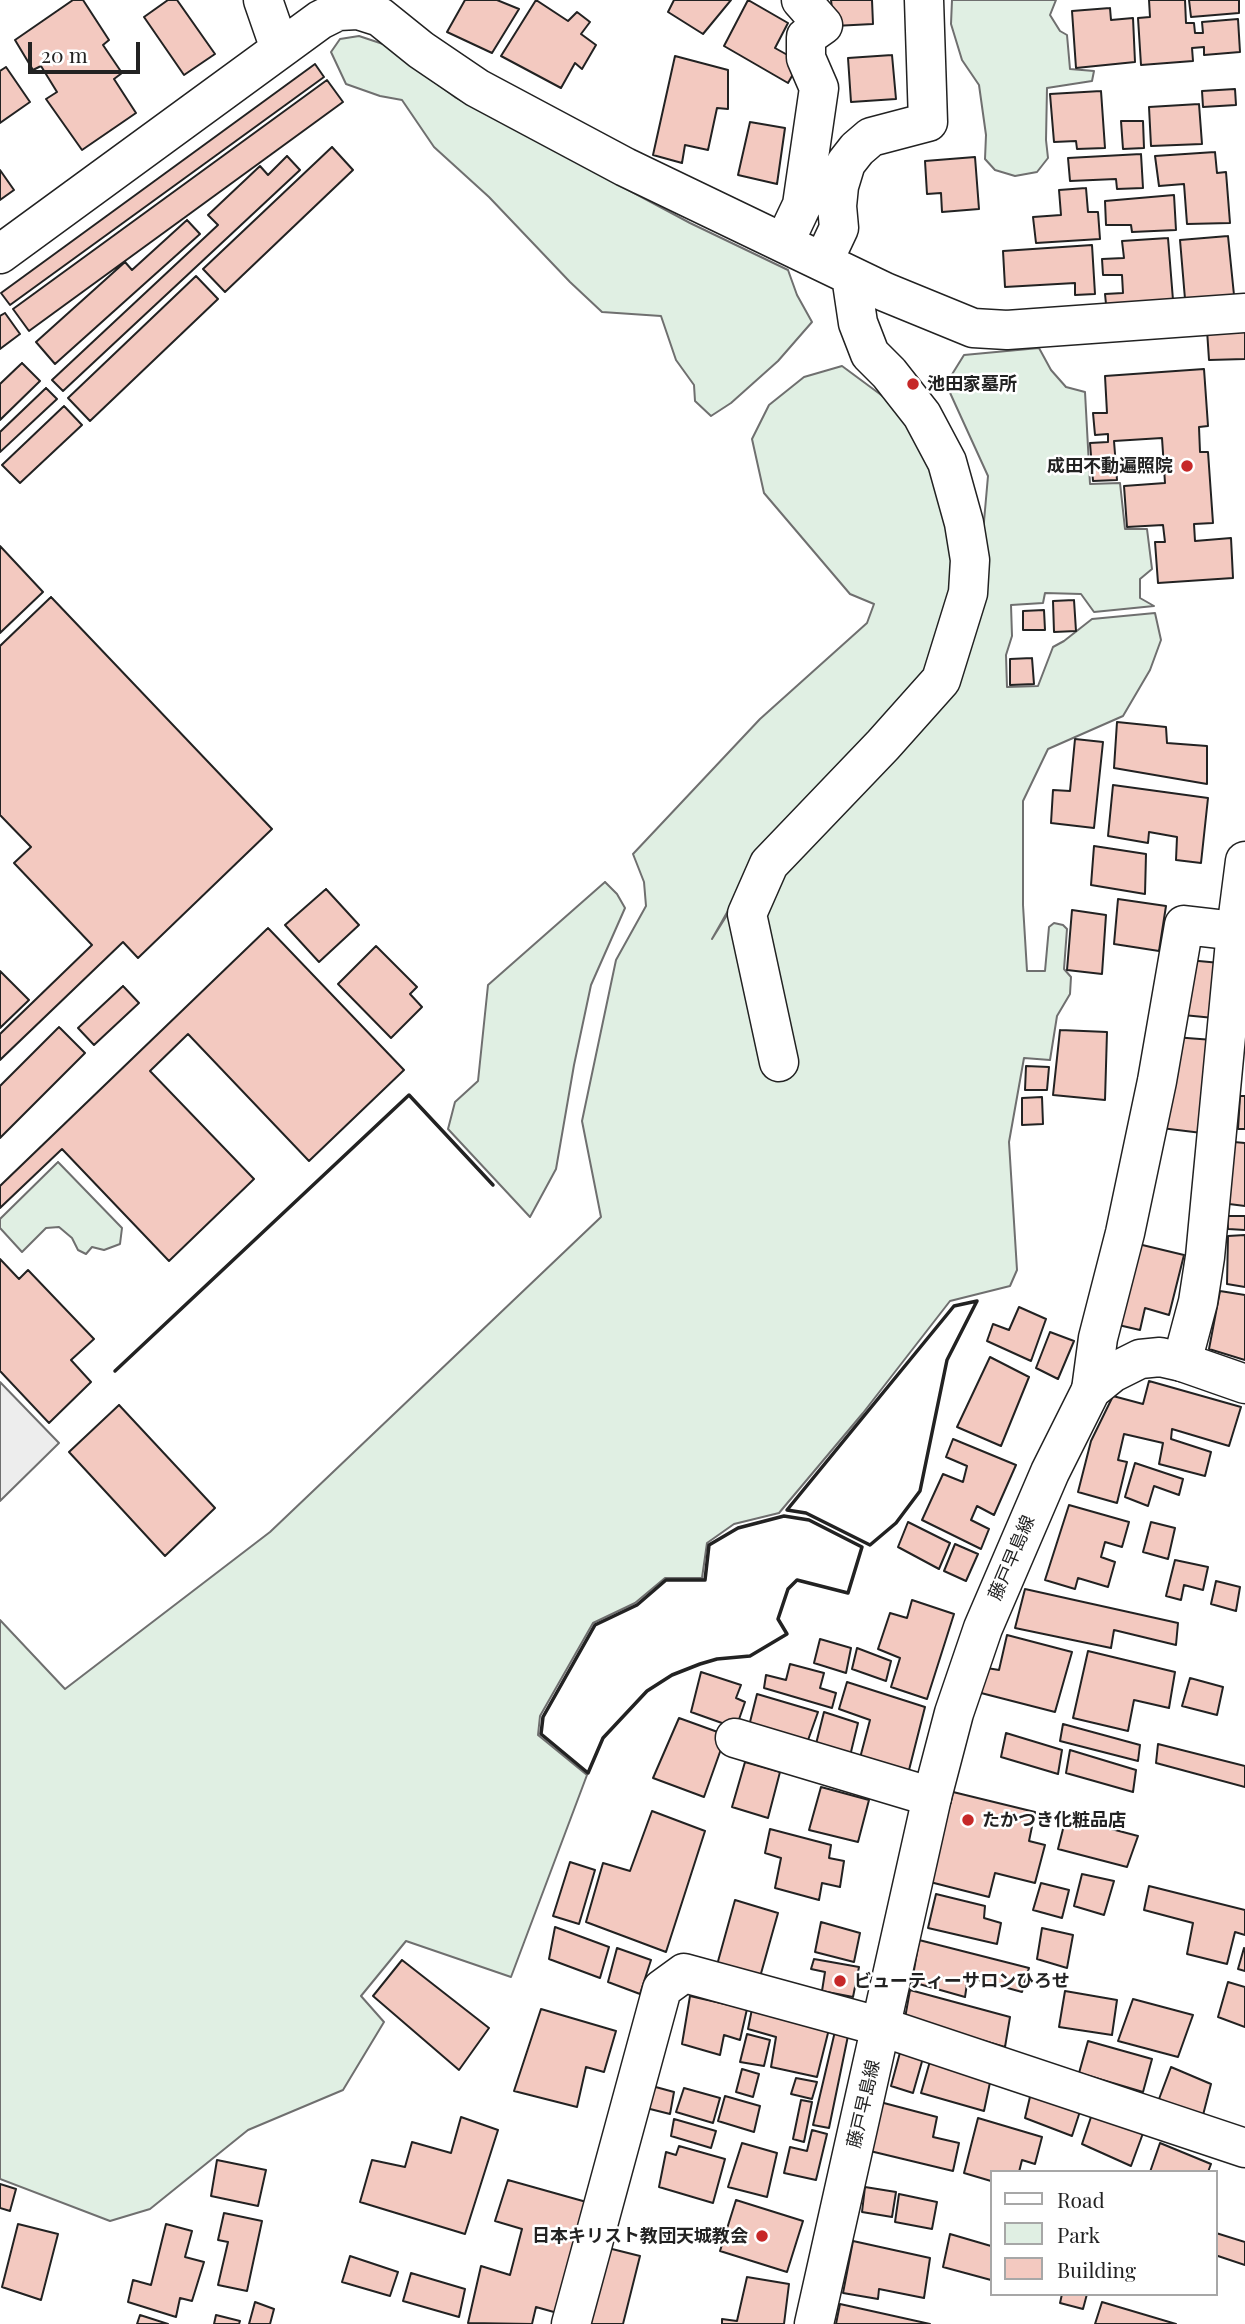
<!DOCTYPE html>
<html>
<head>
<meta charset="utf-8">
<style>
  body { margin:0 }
  #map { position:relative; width:1245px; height:2324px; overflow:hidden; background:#fff; font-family:"Playfair Display",serif }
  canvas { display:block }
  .legend { position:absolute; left:990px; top:2170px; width:228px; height:126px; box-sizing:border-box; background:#fff; border:2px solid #a7a7a7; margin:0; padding:9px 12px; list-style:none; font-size:21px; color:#222 }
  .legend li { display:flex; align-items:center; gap:14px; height:35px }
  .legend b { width:35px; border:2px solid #a7a7a7 }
  .scale { position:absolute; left:28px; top:42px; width:112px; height:32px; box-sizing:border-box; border:4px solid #222; border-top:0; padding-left:9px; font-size:21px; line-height:24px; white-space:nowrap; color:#222; -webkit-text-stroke:5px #fff; paint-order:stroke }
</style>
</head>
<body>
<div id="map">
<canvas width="1245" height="2324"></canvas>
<ul class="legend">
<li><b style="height:9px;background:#fff"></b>Road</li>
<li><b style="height:19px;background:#e0efe3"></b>Park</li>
<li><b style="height:19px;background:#f3c9c0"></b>Building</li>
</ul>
<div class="scale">20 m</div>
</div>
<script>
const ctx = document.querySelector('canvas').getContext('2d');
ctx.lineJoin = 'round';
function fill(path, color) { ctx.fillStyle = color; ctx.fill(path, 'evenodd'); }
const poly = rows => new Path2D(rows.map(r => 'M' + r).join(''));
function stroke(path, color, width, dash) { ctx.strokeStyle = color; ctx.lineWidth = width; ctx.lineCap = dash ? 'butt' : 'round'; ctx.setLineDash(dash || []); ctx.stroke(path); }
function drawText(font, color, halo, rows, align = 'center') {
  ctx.font = font + ' "Playfair Display","Noto Sans JP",serif'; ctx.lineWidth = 5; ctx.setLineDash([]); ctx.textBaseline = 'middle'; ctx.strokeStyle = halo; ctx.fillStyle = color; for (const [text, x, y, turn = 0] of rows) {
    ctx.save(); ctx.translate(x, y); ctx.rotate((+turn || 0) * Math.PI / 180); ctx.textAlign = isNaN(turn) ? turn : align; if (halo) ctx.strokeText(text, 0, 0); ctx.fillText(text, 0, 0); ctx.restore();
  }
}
const green = poly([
  [952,0,1056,0,1050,15,1060,31,1067,35,1070,69,1094,71,1092,81,1047,88,1046,140,1048,158,1037,172,1015,176,995,170,985,159,986,135,979,85,962,60,951,24,952,0],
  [359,36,383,44,455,97,690,223,788,270,797,295,812,322,778,361,731,403,711,416,695,401,694,385,676,360,661,316,602,312,570,282,489,197,434,147,402,100,380,96,346,84,331,52,340,39,359,36],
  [1039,348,1051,370,1066,387,1085,392,1090,484,1120,483,1125,529,1147,529,1152,569,1140,579,1140,598,1154,606,1094,612,1081,594,1045,593,1043,603,1011,605,1012,636,1006,655,1007,687,1038,686,1053,647,1064,641,1092,619,1155,613,1161,640,1150,670,1123,716,1048,749,1023,801,1023,905,1027,971,1045,971,1049,927,1054,923,1063,925,1067,929,1064,969,1071,977,1070,994,1057,1016,1050,1060,1024,1058,1009,1142,1017,1270,1010,1286,950,1301,863,1413,779,1513,734,1524,707,1543,702,1578,665,1578,635,1603,593,1623,540,1716,538,1735,587,1775,511,1977,406,1941,361,1996,384,2022,343,2090,248,2130,150,2209,110,2221,0,2179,0,1620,65,1689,270,1532,601,1217,582,1121,616,960,646,906,644,882,633,854,760,719,867,623,874,604,850,594,764,493,752,439,769,405,804,377,842,366,915,420,937,466,959,537,963,571,959,594,931,674,759,856,712,939,732,907,778,868,881,764,952,679,979,578,988,476,946,384,964,355,1039,348],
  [605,882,617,894,625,908,591,985,574,1065,556,1169,530,1217,448,1129,455,1102,478,1081,488,985,605,882],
  [58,1162,122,1228,120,1244,104,1250,92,1247,86,1254,78,1250,72,1238,59,1227,46,1228,22,1252,0,1228,0,1219,58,1162]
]);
fill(green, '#e0efe3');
stroke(green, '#6f6f6f', 2);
const parking = poly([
  [0,1382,59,1443,0,1501,0,1382]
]);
fill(parking, '#ededed');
stroke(parking, '#6f6f6f', 2);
const building = poly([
  [73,0,83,0,109,40,103,45,122,73,114,79,136,113,82,150,46,99,57,92,41,66,33,70,15,40,73,0],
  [168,0,177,0,215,54,184,75,144,17,168,0],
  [465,0,497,0,519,9,492,53,447,32,465,0],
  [536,0,568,21,577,12,590,22,581,34,596,45,582,69,575,63,561,88,501,56,536,0],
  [674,0,731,0,703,34,668,12,674,0],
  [748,0,788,23,775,48,800,62,788,83,724,46,748,0],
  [831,0,872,0,873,24,834,26,831,0],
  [1149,0,1185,0,1186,23,1194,23,1195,33,1203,33,1202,22,1238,19,1240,52,1204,55,1204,47,1192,48,1193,61,1141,65,1138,18,1150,17,1149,0],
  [1189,0,1239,0,1239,13,1191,17,1189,0],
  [1110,8,1111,20,1133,18,1135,62,1076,68,1072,11,1110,8],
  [892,55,896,99,851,102,848,58,892,55],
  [675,56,728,70,728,109,717,108,708,150,685,145,682,163,653,155,675,56],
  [315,64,324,77,10,305,1,293,315,64],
  [6,67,30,102,0,123,0,71,6,67],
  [327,80,343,102,29,331,13,309,327,80],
  [1235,89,1236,105,1203,107,1202,91,1235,89],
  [1101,91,1105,148,1077,149,1076,141,1054,142,1050,94,1101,91],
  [1199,104,1202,144,1151,146,1149,107,1199,104],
  [1121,121,1143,121,1144,148,1123,149,1121,121],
  [750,122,785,128,777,184,738,175,750,122],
  [332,147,353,170,225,292,203,269,332,147],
  [1215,152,1217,173,1226,172,1230,223,1187,224,1184,184,1159,186,1155,156,1215,152],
  [1141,154,1143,188,1117,189,1116,179,1070,181,1068,158,1141,154],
  [287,156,300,170,63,391,52,380,218,225,208,215,260,166,268,175,287,156],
  [975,157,979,209,942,212,941,193,927,194,925,161,975,157],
  [0,170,14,190,0,200,0,170],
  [1086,188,1088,212,1098,212,1100,239,1036,243,1033,217,1061,215,1059,190,1086,188],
  [1174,195,1176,230,1132,232,1131,225,1106,225,1105,201,1174,195],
  [187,220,200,234,55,364,36,342,125,262,132,270,187,220],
  [1228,236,1234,295,1185,299,1180,240,1228,236],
  [1168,238,1173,300,1106,304,1105,294,1123,293,1122,275,1103,275,1102,259,1124,258,1122,241,1168,238],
  [1092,245,1095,294,1075,295,1075,283,1005,287,1003,251,1092,245],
  [196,276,218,299,90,421,68,398,196,276],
  [5,313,20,334,0,349,0,316,5,313],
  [1245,327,1245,359,1209,360,1207,330,1245,327],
  [22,363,40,381,0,420,0,384,22,363],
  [1204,369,1208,426,1199,427,1200,452,1208,452,1213,523,1194,524,1195,541,1231,538,1233,578,1158,583,1155,542,1165,542,1163,525,1127,527,1124,486,1165,483,1162,438,1114,441,1117,480,1093,481,1090,443,1108,442,1108,434,1095,435,1093,413,1107,413,1105,376,1204,369],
  [46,388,57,399,0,452,0,432,46,388],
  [64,406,82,425,20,483,2,465,64,406],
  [0,546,43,592,0,633,0,546],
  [51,597,272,829,138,958,123,942,0,1060,0,1034,92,945,14,863,31,847,0,815,0,646,51,597],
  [1074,600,1076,631,1054,632,1053,601,1074,600],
  [1044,610,1045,630,1023,630,1023,611,1044,610],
  [1032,658,1034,684,1010,685,1010,659,1032,658],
  [1117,722,1166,727,1167,743,1207,746,1207,784,1114,768,1117,722],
  [1075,739,1103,742,1094,828,1051,823,1053,790,1070,791,1075,739],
  [1113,785,1208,798,1201,863,1176,860,1177,837,1149,832,1148,843,1108,836,1113,785],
  [1094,846,1146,854,1145,894,1091,885,1094,846],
  [326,889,359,925,319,962,285,925,326,889],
  [1118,899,1166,906,1159,951,1114,944,1118,899],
  [1072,910,1106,915,1102,974,1067,970,1072,910],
  [268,928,404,1070,309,1161,188,1034,150,1071,254,1179,169,1261,62,1149,0,1208,0,1186,268,928],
  [376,946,417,987,410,994,422,1007,391,1038,338,984,376,946],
  [1188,960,1220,963,1214,1018,1183,1015,1188,960],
  [0,971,29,1000,0,1028,0,971],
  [123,986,139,1003,94,1045,78,1028,123,986],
  [59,1027,85,1053,0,1138,0,1086,59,1027],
  [1060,1030,1107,1032,1105,1100,1053,1095,1060,1030],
  [1174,1037,1213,1040,1202,1133,1161,1128,1174,1037],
  [1026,1066,1049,1067,1047,1090,1025,1090,1026,1066],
  [1240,1096,1245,1096,1245,1129,1238,1129,1240,1096],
  [1042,1097,1043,1124,1022,1125,1022,1098,1042,1097],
  [1234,1142,1245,1143,1245,1206,1229,1204,1234,1142],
  [1227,1216,1245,1216,1245,1230,1228,1229,1227,1216],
  [1245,1235,1245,1287,1227,1284,1228,1236,1245,1235],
  [1134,1243,1184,1255,1169,1315,1145,1308,1140,1330,1114,1324,1134,1243],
  [0,1259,19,1279,28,1270,94,1339,71,1360,91,1382,49,1423,0,1371,0,1259],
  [1220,1291,1245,1295,1245,1360,1209,1349,1220,1291],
  [1019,1307,1046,1319,1031,1361,987,1341,993,1324,1009,1330,1019,1307],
  [1050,1332,1074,1341,1058,1379,1036,1368,1050,1332],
  [990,1357,1029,1377,1001,1446,957,1427,990,1357],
  [1149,1381,1241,1407,1229,1446,1172,1429,1171,1439,1211,1452,1205,1476,1159,1464,1163,1443,1124,1434,1118,1460,1127,1462,1117,1503,1078,1492,1091,1441,1113,1396,1143,1404,1149,1381],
  [119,1405,215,1508,165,1556,69,1452,119,1405],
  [953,1439,1016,1465,994,1515,977,1506,971,1520,989,1529,981,1549,922,1520,943,1474,963,1482,967,1466,946,1457,953,1439],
  [1135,1463,1183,1479,1179,1495,1154,1486,1148,1506,1125,1497,1135,1463],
  [1069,1505,1129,1522,1122,1547,1105,1542,1101,1557,1115,1562,1108,1587,1078,1578,1075,1589,1045,1580,1069,1505],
  [908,1522,950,1543,939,1569,898,1547,908,1522],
  [1151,1522,1175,1528,1168,1559,1143,1552,1151,1522],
  [955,1544,978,1554,966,1581,944,1571,955,1544],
  [1175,1560,1208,1567,1203,1590,1184,1585,1181,1600,1166,1596,1175,1560],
  [1216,1581,1240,1587,1236,1611,1211,1604,1216,1581],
  [1025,1589,1178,1623,1176,1645,1114,1630,1111,1648,1015,1628,1025,1589],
  [912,1600,954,1614,927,1699,891,1687,900,1658,878,1649,890,1613,907,1618,912,1600],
  [1007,1635,1072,1652,1055,1712,981,1693,987,1668,999,1670,1007,1635],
  [820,1639,851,1648,846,1673,814,1663,820,1639],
  [857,1648,891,1661,886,1681,852,1669,857,1648],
  [1088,1651,1175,1672,1169,1708,1134,1700,1128,1731,1073,1718,1088,1651],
  [790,1664,824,1673,820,1688,836,1693,832,1708,764,1688,766,1675,786,1680,790,1664],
  [701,1672,741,1685,736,1698,745,1702,736,1728,691,1712,701,1672],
  [1190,1678,1223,1687,1217,1715,1182,1706,1190,1678],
  [847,1682,925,1707,908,1774,860,1758,870,1720,839,1709,847,1682],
  [757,1694,818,1712,807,1743,749,1726,757,1694],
  [824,1712,858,1723,850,1756,816,1744,824,1712],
  [679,1718,726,1735,704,1797,653,1778,679,1718],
  [1063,1724,1140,1745,1138,1761,1060,1741,1063,1724],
  [1006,1733,1062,1750,1058,1774,1001,1757,1006,1733],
  [1158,1744,1245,1766,1245,1787,1156,1763,1158,1744],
  [1070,1750,1136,1770,1133,1792,1066,1773,1070,1750],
  [745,1762,780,1772,768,1818,732,1807,745,1762],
  [821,1787,869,1800,858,1842,809,1830,821,1787],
  [953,1792,1035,1812,1029,1841,1045,1845,1035,1883,995,1873,989,1897,930,1882,953,1792],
  [652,1811,705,1831,666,1952,586,1922,603,1863,630,1871,652,1811],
  [1066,1817,1138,1836,1127,1867,1058,1849,1066,1817],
  [770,1829,831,1845,829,1858,844,1861,840,1887,822,1883,819,1900,775,1888,781,1858,765,1853,770,1829],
  [570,1862,595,1870,579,1924,553,1916,570,1862],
  [1082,1874,1114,1881,1104,1915,1074,1906,1082,1874],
  [1041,1883,1069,1890,1062,1918,1033,1910,1041,1883],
  [1149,1886,1245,1910,1245,1935,1235,1932,1227,1964,1187,1954,1193,1923,1144,1910,1149,1886],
  [936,1894,985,1906,984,1918,1001,1923,997,1944,928,1928,936,1894],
  [735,1900,778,1913,760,1977,717,1965,735,1900],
  [821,1922,860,1933,854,1962,815,1952,821,1922],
  [555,1927,609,1947,600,1978,549,1959,555,1927],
  [1042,1928,1073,1935,1067,1968,1037,1959,1042,1928],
  [919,1940,1029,1968,1022,1992,968,1977,965,1997,912,1982,919,1940],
  [617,1948,651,1960,640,1994,608,1982,617,1948],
  [1244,1948,1245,1949,1245,1971,1238,1969,1244,1948],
  [814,1959,859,1967,853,1997,822,1991,825,1972,811,1969,814,1959],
  [402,1960,489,2028,459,2070,373,1996,402,1960],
  [1228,1982,1245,1987,1245,2027,1218,2017,1228,1982],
  [910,1990,1010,2017,1005,2047,905,2018,910,1990],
  [1065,1991,1117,2000,1112,2035,1059,2027,1065,1991],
  [690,1996,747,2009,740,2040,724,2035,720,2055,682,2044,690,1996],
  [1133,1999,1193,2015,1178,2057,1118,2041,1133,1999],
  [753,2004,830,2025,817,2077,771,2067,776,2037,748,2029,753,2004],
  [541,2009,616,2031,604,2072,586,2067,577,2107,514,2091,541,2009],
  [836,2027,849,2031,829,2128,813,2125,836,2027],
  [747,2034,770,2040,764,2066,740,2062,747,2034],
  [1088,2041,1152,2059,1143,2092,1079,2073,1088,2041],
  [902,2045,925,2051,913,2093,891,2086,902,2045],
  [932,2054,992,2073,984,2111,921,2093,932,2054],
  [1171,2067,1211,2084,1202,2119,1159,2099,1171,2067],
  [742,2069,759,2074,753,2097,736,2092,742,2069],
  [796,2078,817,2082,812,2099,791,2094,796,2078],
  [1033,2084,1083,2102,1072,2136,1025,2118,1033,2084],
  [652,2086,674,2092,670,2114,646,2108,652,2086],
  [684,2088,720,2098,713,2123,676,2112,684,2088],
  [725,2096,760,2106,754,2132,718,2121,725,2096],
  [801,2100,812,2102,804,2142,793,2139,801,2100],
  [880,2102,937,2117,933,2137,959,2143,953,2171,870,2151,880,2102],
  [1095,2105,1146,2125,1131,2166,1082,2144,1095,2105],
  [461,2117,498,2130,465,2234,360,2202,372,2160,405,2167,412,2142,451,2153,461,2117],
  [978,2118,1042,2137,1035,2164,1022,2160,1019,2172,991,2172,991,2181,964,2173,978,2118],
  [674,2119,716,2131,711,2148,671,2136,674,2119],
  [812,2130,827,2134,816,2180,784,2173,790,2147,807,2151,812,2130],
  [742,2143,777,2153,767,2197,728,2187,742,2143],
  [1160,2143,1211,2164,1208,2172,1150,2172,1160,2143],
  [679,2146,725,2159,713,2203,659,2187,666,2152,676,2155,679,2146],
  [217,2160,266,2170,258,2206,211,2196,217,2160],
  [508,2180,590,2203,561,2314,536,2307,532,2324,468,2323,481,2266,510,2275,522,2229,495,2221,508,2180],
  [0,2184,16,2189,10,2211,0,2208,0,2184],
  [865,2187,896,2192,892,2217,862,2212,865,2187],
  [899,2194,937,2202,932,2229,895,2222,899,2194],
  [736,2200,803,2221,787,2272,720,2251,736,2200],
  [224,2213,262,2221,247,2291,218,2285,228,2242,218,2240,224,2213],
  [18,2224,58,2234,41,2300,2,2287,18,2224],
  [166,2224,192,2231,185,2257,204,2262,192,2301,180,2298,176,2317,128,2302,133,2280,151,2285,166,2224],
  [1216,2233,1245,2242,1245,2265,1215,2255,1216,2233],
  [950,2234,991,2246,991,2280,943,2267,950,2234],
  [853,2241,930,2258,924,2298,879,2289,878,2299,843,2293,853,2241],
  [608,2248,640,2256,623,2324,588,2324,608,2248],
  [350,2256,398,2272,390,2296,342,2282,350,2256],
  [411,2273,465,2289,459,2317,403,2301,411,2273],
  [747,2277,789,2284,784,2324,722,2324,722,2319,737,2321,747,2277],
  [1062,2294,1087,2294,1083,2309,1060,2303,1062,2294],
  [255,2302,274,2309,270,2324,249,2324,255,2302],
  [1102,2302,1176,2324,1095,2324,1102,2302],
  [840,2304,930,2324,836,2324,840,2304],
  [140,2315,168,2324,137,2324,140,2315],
  [216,2315,240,2321,239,2324,214,2324,216,2315]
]);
fill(building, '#f3c9c0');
stroke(building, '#222', 2);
const minor = poly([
  [263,0,280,49],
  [784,243,802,205,819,88,806,58,806,37,823,25,801,0],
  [0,254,320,20,338,11,358,10,380,17,421,50,477,88,625,167,885,292,973,328,1007,330,1245,313],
  [823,262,839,228,837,206,839,186,846,163,857,149,871,137,928,122,924,0],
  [779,1062,747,914,769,864,883,745,941,680,968,593,970,560,964,523,947,462,922,415,889,373,870,354,858,323,851,276],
  [1182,1362,1245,1384],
  [1091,1390,1098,1338,1125,1233,1157,1081,1184,925,1236,931],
  [735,1738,932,1797],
  [571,2324,662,1989,684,1973,882,2027,1245,2148]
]);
const major = poly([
  [814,2324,932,1797,954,1713,983,1628,1050,1472,1091,1390,1112,1373,1140,1359,1160,1357,1182,1362,1198,1302,1205,1257,1236,931,1245,861]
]);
stroke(minor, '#222', 41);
stroke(major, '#222', 41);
stroke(minor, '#fff', 38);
stroke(major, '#fff', 38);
stroke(poly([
  [977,1301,947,1360,920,1491,896,1523,870,1545,806,1513,787,1510,954,1306,977,1301],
  [115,1371,409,1095,493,1185],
  [784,1516,809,1520,862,1547,848,1593,797,1580,788,1589,778,1619,787,1634,750,1656,717,1659,700,1664,672,1675,647,1691,603,1738,588,1773,541,1734,543,1717,595,1625,637,1605,666,1580,705,1580,709,1545,738,1528,784,1516]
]), '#222', 3.5);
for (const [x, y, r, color] of [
  [913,384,7,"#c62828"],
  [1187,466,7,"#c62828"],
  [968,1820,7,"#c62828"],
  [840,1981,7,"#c62828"],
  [762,2236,7,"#c62828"]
]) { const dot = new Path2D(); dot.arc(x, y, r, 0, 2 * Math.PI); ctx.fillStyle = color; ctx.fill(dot); stroke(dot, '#fff', 2.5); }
drawText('bold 18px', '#222', '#fff', [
  ["池田家墓所",927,384],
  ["成田不動遍照院",1173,466,"right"],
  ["たかつき化粧品店",982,1820],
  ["ビューティーサロンひろせ",854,1981],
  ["日本キリスト教団天城教会",748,2236,"right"]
], 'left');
drawText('18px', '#222', '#fff', [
  ["藤戸早島線",1012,1558,-67],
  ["藤戸早島線",864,2104,-77]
]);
</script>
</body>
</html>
